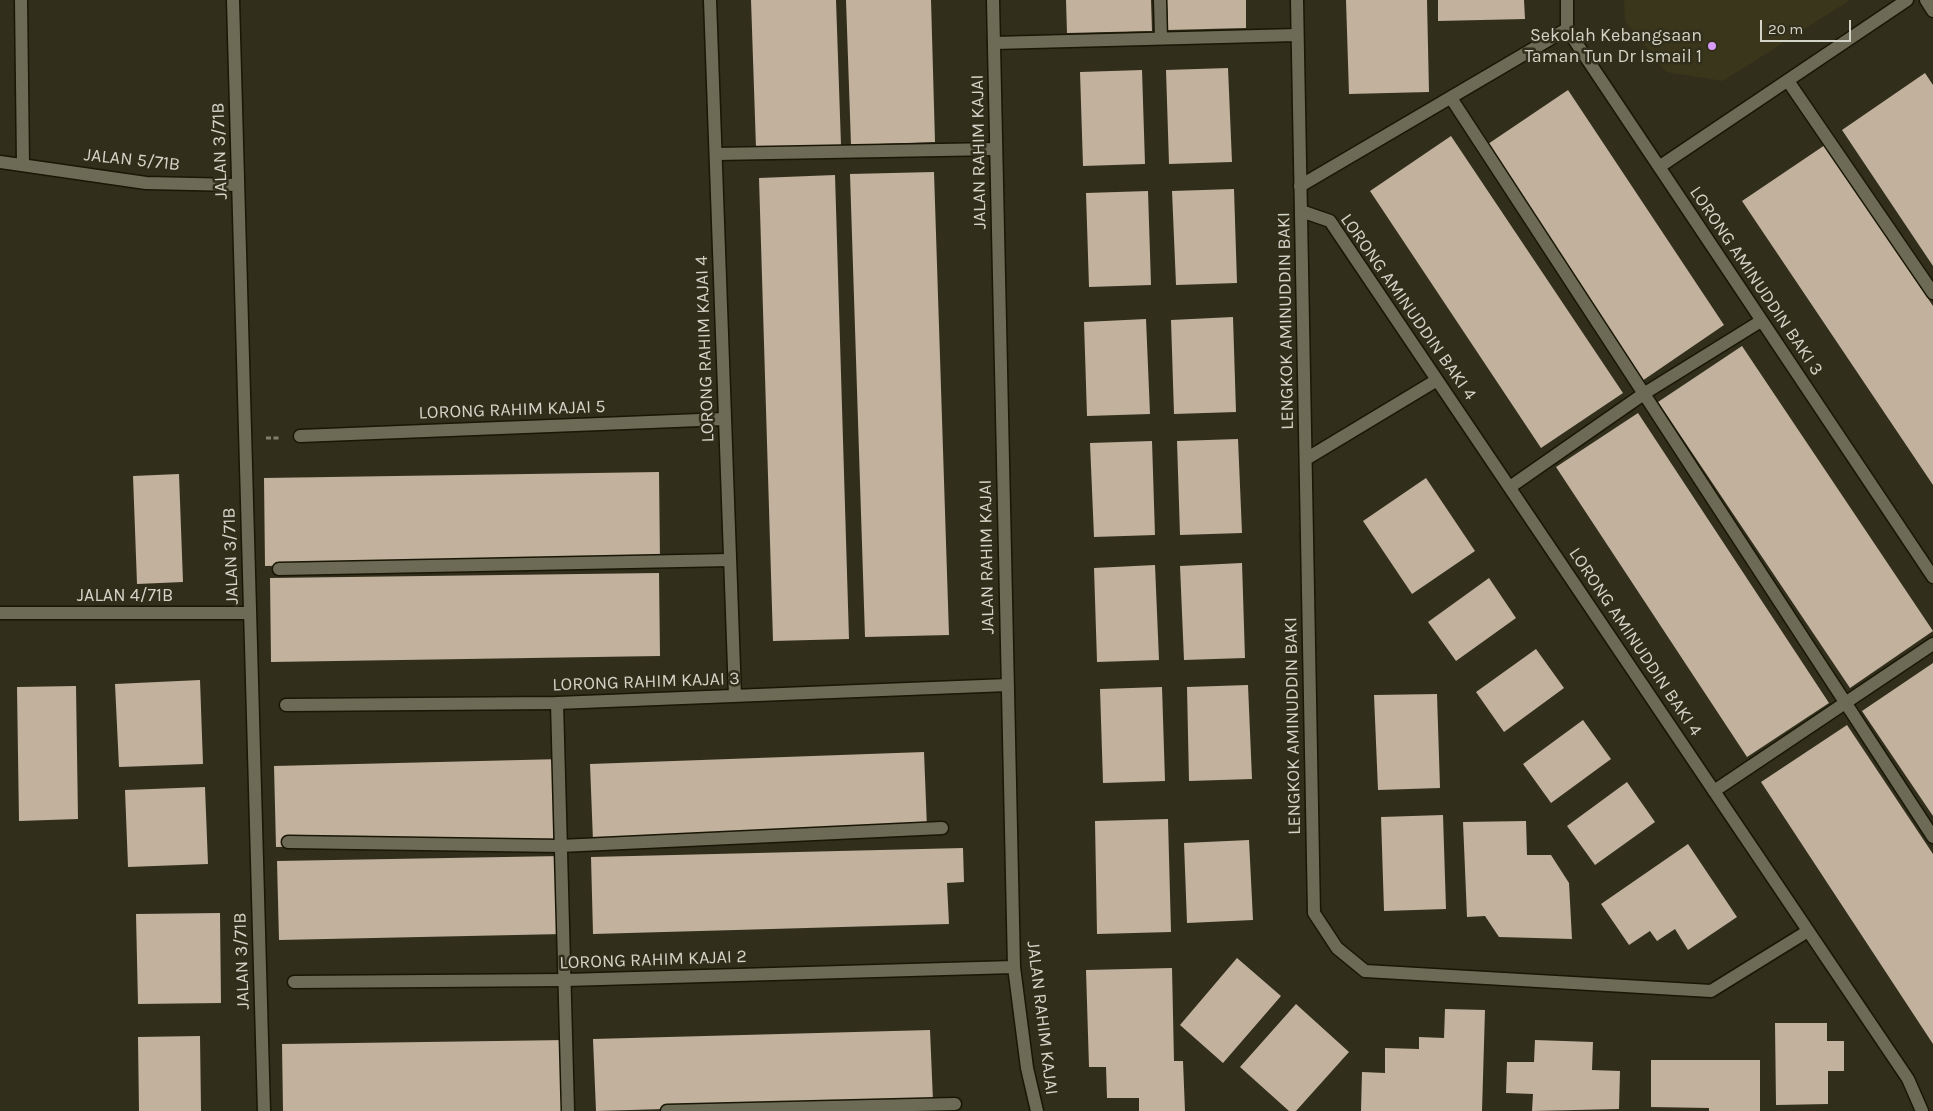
<!DOCTYPE html>
<html>
<head>
<meta charset="utf-8">
<style>
  body { margin:0 }
  #map { position:relative; width:1933px; height:1111px; overflow:hidden; background:#312f1b; font-family:Karla,sans-serif }
  canvas { display:block }
  .scale { position:absolute; left:1760px; top:20px; width:91px; height:22px; box-sizing:border-box; border:2px solid #d4d3c7; border-top:0; padding-left:6px; font-size:15px; line-height:18px; white-space:nowrap; color:#d4d3c7; -webkit-text-stroke:4px #312f1b; paint-order:stroke }
</style>
</head>
<body>
<div id="map">
<canvas width="1933" height="1111"></canvas>
<div class="scale">20 m</div>
</div>
<script>
const ctx = document.querySelector('canvas').getContext('2d');
ctx.lineJoin = 'round';
function fill(path, color) { ctx.fillStyle = color; ctx.fill(path, 'evenodd'); }
const poly = rows => new Path2D(rows.map(r => 'M' + r).join(''));
function stroke(path, color, width, dash) { ctx.strokeStyle = color; ctx.lineWidth = width; ctx.lineCap = dash ? 'butt' : 'round'; ctx.setLineDash(dash || []); ctx.stroke(path); }
function drawText(font, color, halo, rows, align = 'center') {
  ctx.font = font + ' Karla,sans-serif'; ctx.lineWidth = 5; ctx.setLineDash([]); ctx.textBaseline = 'middle'; ctx.strokeStyle = halo; ctx.fillStyle = color; for (const [text, x, y, turn = 0] of rows) {
    ctx.save(); ctx.translate(x, y); ctx.rotate((+turn || 0) * Math.PI / 180); ctx.textAlign = isNaN(turn) ? turn : align; if (halo) ctx.strokeText(text, 0, 0); ctx.fillText(text, 0, 0); ctx.restore();
  }
}
fill(poly([
  [1624,0,1850,0,1723,81,1666,72,1625,21]
]), '#39361b');
fill(poly([
  [751,0,836,0,841,145,756,148],
  [846,0,931,0,935,142,851,145],
  [1066,0,1151,0,1152,31,1067,33],
  [1167,0,1246,0,1246,28,1168,30],
  [1346,0,1427,0,1429,92,1349,94],
  [1438,0,1524,0,1525,19,1438,21],
  [1228,68,1232,162,1169,164,1166,70],
  [1142,70,1145,164,1083,166,1080,72],
  [1925,73,1933,85,1933,266,1842,130],
  [1568,90,1724,325,1642,381,1485,146],
  [1451,136,1623,393,1541,448,1370,191],
  [1825,145,1933,306,1933,485,1742,201],
  [934,172,949,635,865,637,850,174],
  [835,175,849,639,773,641,759,178],
  [1234,189,1237,283,1176,285,1172,191],
  [1148,191,1151,285,1089,287,1086,193],
  [1233,317,1236,412,1174,414,1171,320],
  [1146,319,1150,414,1087,416,1084,322],
  [1742,346,1933,631,1850,688,1658,402],
  [1638,413,1829,703,1747,757,1556,467],
  [1238,439,1242,533,1180,535,1177,441],
  [1152,441,1155,535,1094,537,1090,443],
  [659,472,660,561,265,566,264,478],
  [179,474,183,582,137,584,133,476],
  [1426,478,1475,551,1412,594,1363,521],
  [1242,563,1245,658,1184,660,1180,566],
  [1155,565,1159,660,1097,662,1094,568],
  [659,573,660,656,271,662,270,578],
  [1489,578,1516,618,1456,661,1428,622],
  [1536,649,1564,688,1504,732,1476,692],
  [1933,663,1933,816,1862,711],
  [200,680,203,764,119,767,115,684],
  [1248,685,1252,779,1189,781,1187,687],
  [76,686,78,819,19,821,17,687],
  [1162,687,1165,781,1103,783,1100,689],
  [1437,694,1440,788,1378,790,1374,695],
  [1583,720,1611,759,1551,803,1523,764],
  [1847,725,1933,854,1933,1044,1761,782],
  [924,752,927,828,593,841,590,764],
  [562,759,564,840,276,847,274,766],
  [1627,782,1655,822,1595,865,1567,826],
  [205,787,208,864,128,867,125,790],
  [1443,815,1446,909,1384,911,1381,817],
  [1168,819,1171,932,1097,934,1095,821],
  [1526,821,1527,855,1551,855,1569,883,1572,939,1499,937,1485,916,1467,917,1463,822],
  [1249,840,1253,920,1187,923,1184,843],
  [1688,844,1737,917,1688,950,1675,929,1657,941,1650,931,1629,945,1601,904],
  [963,848,964,882,947,883,949,924,593,934,591,857],
  [562,856,563,934,279,940,277,861],
  [220,913,221,1003,138,1004,136,914],
  [1237,958,1281,996,1223,1063,1180,1025],
  [1172,968,1174,1061,1183,1061,1185,1111,1139,1111,1139,1098,1107,1098,1106,1067,1089,1067,1086,970],
  [1296,1004,1349,1052,1296,1111,1289,1111,1240,1067],
  [1445,1009,1485,1010,1482,1111,1361,1111,1362,1072,1385,1073,1385,1048,1419,1049,1419,1037,1444,1038],
  [1775,1023,1827,1023,1827,1041,1844,1041,1844,1071,1828,1071,1828,1104,1776,1105],
  [930,1030,933,1101,596,1111,593,1039],
  [200,1036,201,1111,139,1111,138,1037],
  [567,1040,568,1111,283,1111,282,1044],
  [1535,1040,1593,1042,1592,1070,1620,1071,1619,1109,1532,1111,1533,1094,1506,1093,1507,1062,1534,1062],
  [1651,1060,1760,1060,1760,1111,1709,1111,1709,1108,1651,1107]
]), '#c1b19d');
const lane = poly([
  [21,0,23,164],
  [1160,0,1161,38],
  [994,43,1297,35],
  [1788,81,1933,293],
  [1451,98,1933,837],
  [716,154,996,149],
  [1300,186,1567,29],
  [1510,487,1645,393,1761,321],
  [279,569,730,560],
  [557,703,568,1111],
  [1714,791,1933,644],
  [288,842,560,846,942,828],
  [667,1111,955,1104]
]);
const street = poly([
  [233,0,264,1111],
  [710,0,735,696],
  [993,0,1014,967,1027,1068,1037,1111],
  [1297,0,1314,913,1337,948,1365,971,1711,991,1808,931],
  [1567,0,1567,29,1933,577],
  [1926,0,1933,11],
  [0,162,146,183,238,185],
  [1659,167,1907,0],
  [1301,211,1330,221,1908,1079,1922,1111],
  [300,436,725,419],
  [1306,459,1437,380],
  [0,613,250,613],
  [286,705,557,703,1008,685],
  [294,982,566,980,1014,967]
]);
stroke(lane, '#191705', 15);
stroke(street, '#191705', 15);
stroke(poly([
  [266,438,280,438]
]), '#807e6e', 3, [5, 2.5]);
stroke(lane, '#6d6b55', 12);
stroke(street, '#6d6b55', 12);
for (const [x, y, r, color] of [
  [1712,46,5,"#d79bf9"]
]) { const dot = new Path2D(); dot.arc(x, y, r, 0, 2 * Math.PI); ctx.fillStyle = color; ctx.fill(dot); stroke(dot, '#312f1b', 2); }
drawText('18px', '#d4d3c7', '#312f1b', [
  ["Sekolah Kebangsaan",1702,36],
  ["Taman Tun Dr Ismail 1",1702,57]
], 'right');
drawText('18px', '#d4d3c7', '#312f1b', [
  ["JALAN 3/71B",220,151,-92],
  ["JALAN RAHIM KAJAI",979,152,-91],
  ["JALAN 5/71B",132,160,6],
  ["LORONG AMINUDDIN BAKI 3",1756,281,56],
  ["LORONG AMINUDDIN BAKI 4",1408,307,55],
  ["LENGKOK AMINUDDIN BAKI",1286,321,-91],
  ["LORONG RAHIM KAJAI 4",705,349,-92],
  ["LORONG RAHIM KAJAI 5",512,410,-2],
  ["JALAN 3/71B",231,556,-92],
  ["JALAN RAHIM KAJAI",987,557,-91],
  ["JALAN 4/71B",125,596],
  ["LORONG AMINUDDIN BAKI 4",1635,642,56],
  ["LORONG RAHIM KAJAI 3",646,682,-2],
  ["LENGKOK AMINUDDIN BAKI",1293,726,-91],
  ["LORONG RAHIM KAJAI 2",653,960,-2],
  ["JALAN 3/71B",242,961,-92],
  ["JALAN RAHIM KAJAI",1042,1018,83]
]);
</script>
</body>
</html>
